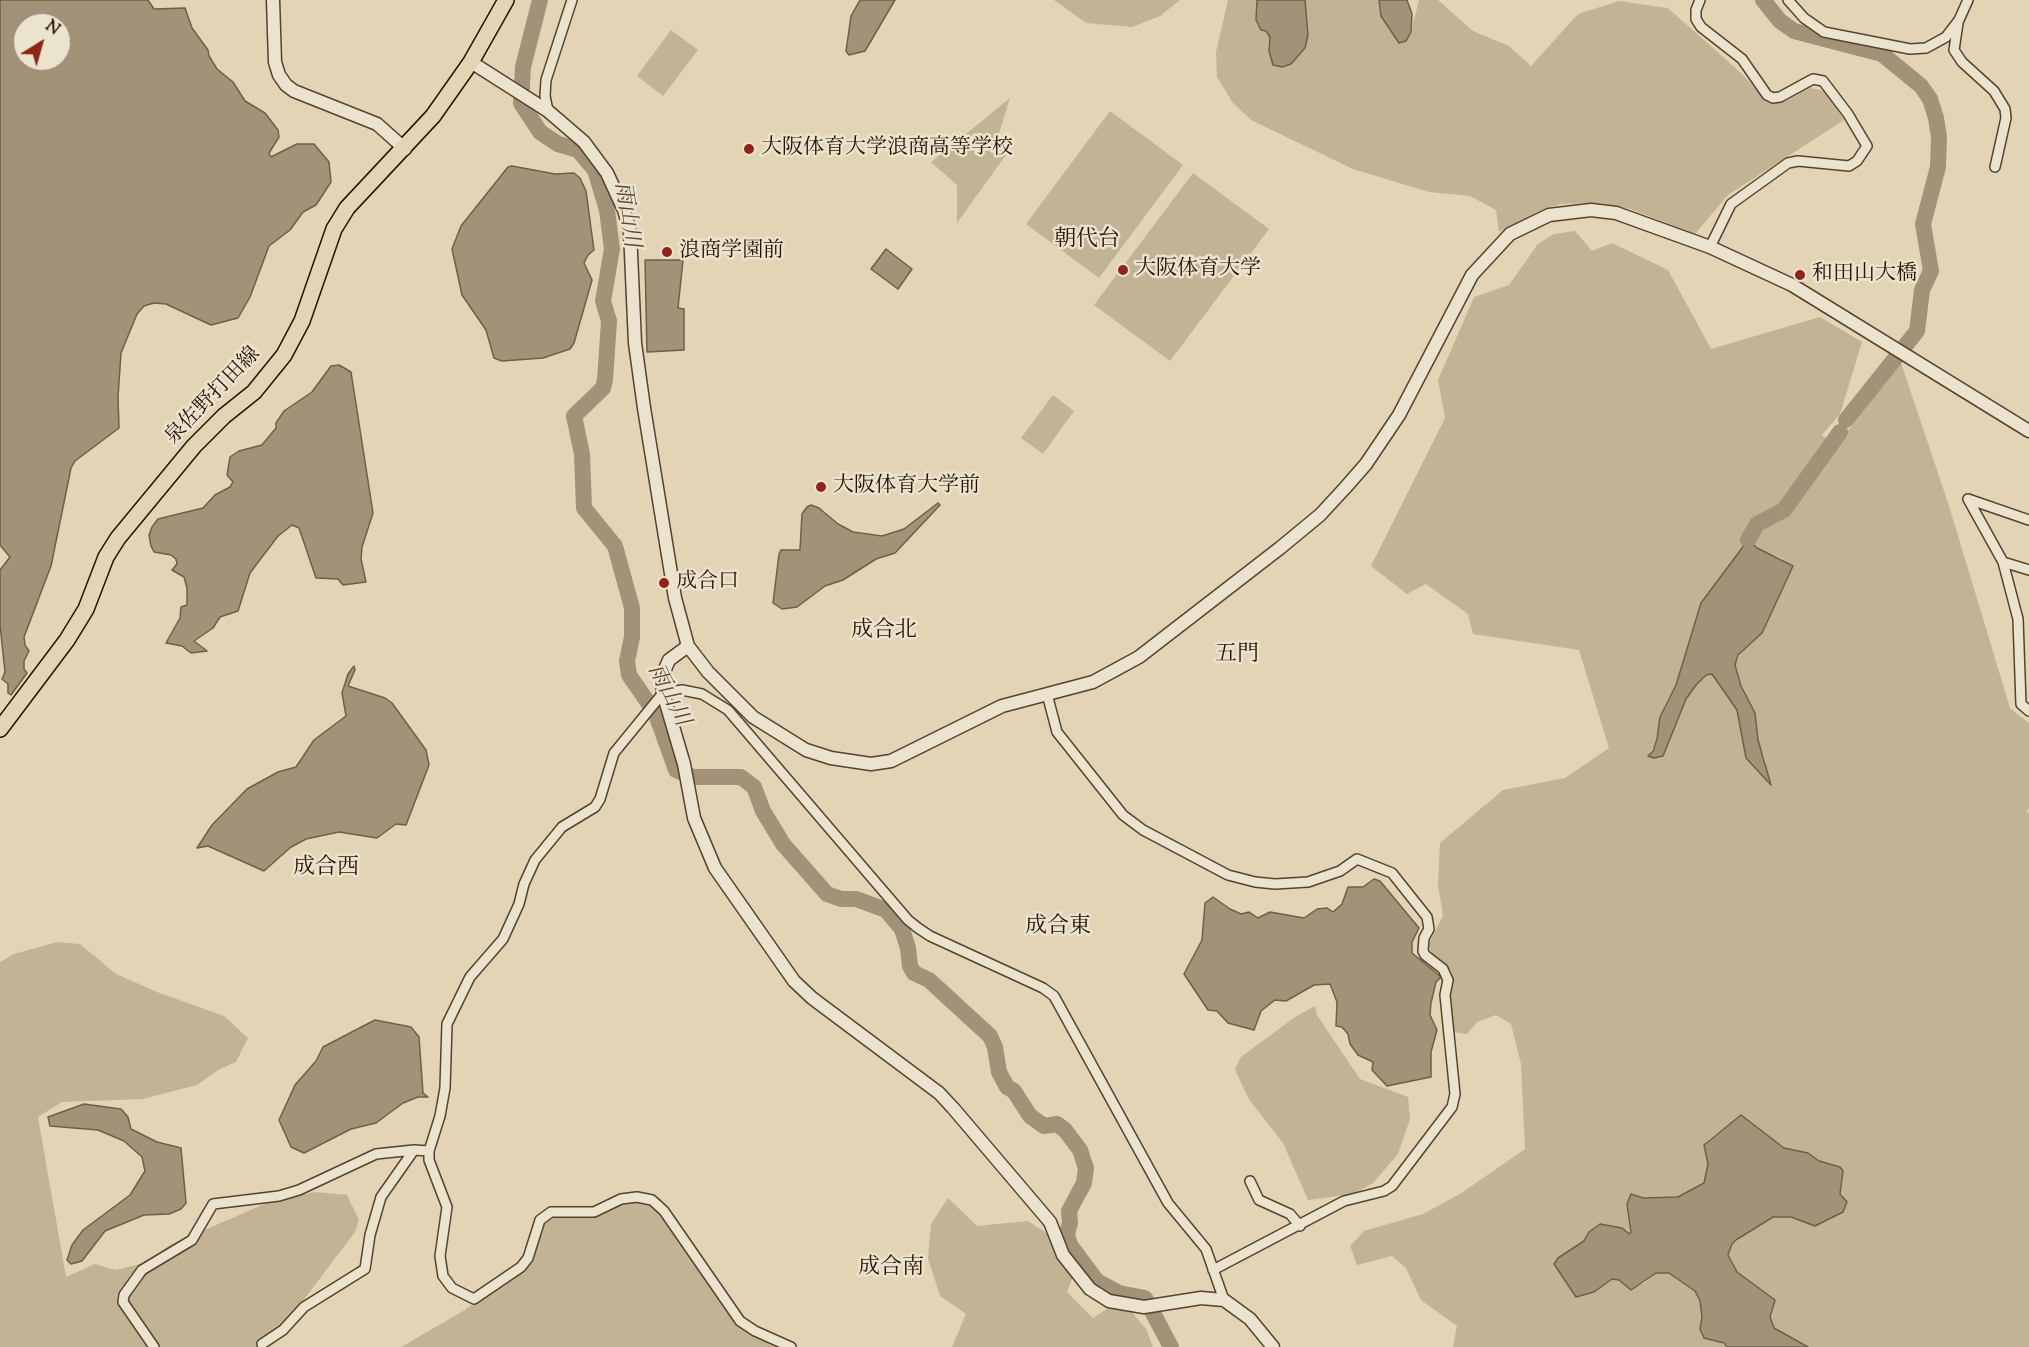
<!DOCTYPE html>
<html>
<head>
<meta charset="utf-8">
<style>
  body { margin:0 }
  #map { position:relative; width:2029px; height:1347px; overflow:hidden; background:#e2d4b4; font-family:"Sorts Mill Goudy",serif }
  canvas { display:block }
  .north { position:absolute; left:12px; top:12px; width:60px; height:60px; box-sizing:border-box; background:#ece3ce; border:2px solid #9d907c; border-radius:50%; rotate:37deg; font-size:16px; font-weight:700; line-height:24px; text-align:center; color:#261300 }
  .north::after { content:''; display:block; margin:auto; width:21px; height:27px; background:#8f2418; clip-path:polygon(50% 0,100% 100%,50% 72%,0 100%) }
</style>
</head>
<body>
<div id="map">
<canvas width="2029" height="1347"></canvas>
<div class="north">N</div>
</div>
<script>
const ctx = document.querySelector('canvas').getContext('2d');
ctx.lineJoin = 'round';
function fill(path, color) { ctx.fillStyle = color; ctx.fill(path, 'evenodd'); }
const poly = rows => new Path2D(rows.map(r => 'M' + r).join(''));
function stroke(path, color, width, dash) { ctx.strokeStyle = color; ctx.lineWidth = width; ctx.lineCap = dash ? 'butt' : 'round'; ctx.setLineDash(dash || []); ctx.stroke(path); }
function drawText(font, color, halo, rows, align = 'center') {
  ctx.font = font + ' "Sorts Mill Goudy","Noto Serif JP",serif'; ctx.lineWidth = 5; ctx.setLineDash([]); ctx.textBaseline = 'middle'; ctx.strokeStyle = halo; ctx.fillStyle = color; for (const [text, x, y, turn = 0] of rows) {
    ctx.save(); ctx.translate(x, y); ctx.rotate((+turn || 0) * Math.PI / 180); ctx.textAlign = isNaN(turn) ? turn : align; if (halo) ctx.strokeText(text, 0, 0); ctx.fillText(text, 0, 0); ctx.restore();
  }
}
fill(poly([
  [1054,0,1180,0,1160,16,1132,27,1086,23],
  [1228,0,1257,0,1256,20,1270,37,1269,51,1273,65,1291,64,1296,57,1305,0,1379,0,1381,16,1411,32,1419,0,1438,0,1473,31,1509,46,1531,66,1578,14,1619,1,1668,8,1741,73,1769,103,1788,100,1810,88,1825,91,1844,120,1728,195,1695,234,1630,209,1599,203,1561,204,1543,209,1499,232,1496,210,1470,196,1429,192,1353,169,1251,120,1233,103,1217,77,1216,52],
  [671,30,698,50,663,96,637,76],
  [1010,98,996,143,1008,152,957,223,957,185,931,162,957,141,957,134,966,134],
  [1110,111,1183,165,1099,278,1026,224],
  [1193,173,1269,229,1170,361,1094,305],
  [1575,231,1592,251,1612,243,1668,270,1711,349,1820,317,1862,342,1840,414,1822,435,1836,446,1901,363,1949,506,2010,708,2029,723,2029,807,2026,813,2029,812,2029,1347,1808,1347,1774,1328,1770,1317,1775,1300,1737,1272,1728,1255,1732,1244,1773,1217,1791,1217,1815,1226,1831,1215,1837,1215,1844,1199,1839,1190,1843,1171,1840,1166,1819,1161,1808,1153,1784,1148,1741,1116,1709,1139,1705,1151,1708,1164,1704,1183,1678,1197,1643,1198,1631,1194,1629,1218,1631,1232,1629,1234,1622,1228,1600,1224,1589,1232,1584,1241,1558,1258,1555,1264,1576,1297,1594,1292,1612,1279,1643,1284,1656,1273,1670,1273,1695,1291,1700,1301,1702,1317,1700,1329,1727,1347,1453,1347,1457,1326,1421,1300,1406,1268,1392,1256,1357,1265,1350,1246,1364,1231,1423,1214,1460,1194,1525,1149,1521,1064,1511,1024,1496,1015,1477,1022,1467,1034,1451,1032,1447,995,1452,971,1434,957,1428,945,1443,916,1438,885,1440,843,1503,790,1565,778,1609,748,1579,650,1473,634,1468,614,1426,584,1407,594,1371,566,1445,418,1438,380,1474,297,1509,285,1538,244,1554,234],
  [1748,540,1757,548,1783,559,1735,665,1741,686,1755,714,1758,740,1766,762,1760,774,1746,758,1737,710,1712,674,1706,675,1696,685,1686,699,1663,756,1659,758,1649,755,1657,739,1665,705,1676,685,1701,603],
  [1053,395,1074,411,1043,454,1021,438],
  [57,942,80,944,116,974,157,992,224,1016,248,1038,236,1062,218,1070,197,1085,143,1099,62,1102,38,1117,66,1277,95,1264,115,1270,145,1263,170,1245,276,1199,315,1192,347,1195,359,1220,355,1232,268,1347,0,1347,0,962,14,954],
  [1315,1006,1317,1015,1360,1079,1408,1097,1410,1119,1398,1154,1373,1183,1353,1194,1308,1200,1283,1143,1248,1098,1235,1069,1241,1057,1295,1017],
  [948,1198,977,1226,1028,1221,1048,1234,1074,1274,1067,1292,1093,1318,1114,1304,1130,1310,1146,1329,1153,1347,952,1347,966,1314,940,1296,928,1258,931,1224],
  [621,1199,652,1200,740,1321,786,1347,401,1347,465,1310,521,1267,540,1220,551,1212,594,1212]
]), '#c2b395');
const water = poly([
  [0,0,148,0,154,9,185,8,192,28,208,50,209,56,217,69,233,82,245,101,265,113,278,130,279,137,269,153,271,157,297,144,314,144,329,162,331,182,316,205,303,212,290,230,269,246,250,297,238,318,211,325,166,304,154,303,144,306,137,314,121,353,118,397,119,428,75,461,71,468,51,566,24,637,25,645,29,651,24,661,24,669,27,673,11,695,8,693,8,684,2,679,5,672,0,625,0,570,10,557,0,545,0,0],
  [24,24,60,24,60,60,24,60,24,24],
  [860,0,895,0,865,51,849,55,846,51,851,16,860,0],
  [1257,0,1305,0,1308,35,1305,48,1291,64,1282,67,1273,65,1269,51,1270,37,1266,31,1261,30,1256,20,1257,0],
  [1379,0,1407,0,1412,14,1411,32,1406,41,1399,43,1381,16,1379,0],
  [512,166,555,174,574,173,580,178,586,191,594,250,588,255,584,263,592,280,574,343,570,349,543,358,502,361,494,358,486,330,462,295,452,249,461,226,508,167,512,166],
  [886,249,912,269,898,289,871,269,886,249],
  [645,260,683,260,678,308,684,309,684,350,647,352,645,260],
  [339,365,351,372,373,513,362,547,361,559,366,582,343,585,338,579,316,578,299,528,292,525,278,536,250,573,238,611,220,617,213,628,194,641,207,651,191,653,182,646,166,643,180,618,181,607,187,605,187,588,184,577,172,570,177,564,176,559,171,555,154,552,151,546,149,535,152,527,158,519,203,508,215,495,230,487,233,482,227,475,230,457,239,451,262,445,276,428,276,423,284,411,312,392,331,366,339,365],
  [938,503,940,505,895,553,876,559,843,580,825,586,797,607,782,609,773,603,779,554,781,550,800,550,802,514,807,507,811,505,819,508,838,524,853,532,882,536,904,529,938,503],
  [1748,540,1757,548,1793,566,1762,633,1738,655,1735,665,1741,686,1755,713,1758,740,1771,785,1746,758,1737,710,1712,674,1706,675,1696,685,1686,699,1663,756,1654,758,1648,756,1653,751,1657,739,1660,717,1676,685,1701,603,1748,540],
  [354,666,355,670,348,686,385,698,392,703,426,750,429,765,406,825,396,824,377,838,339,832,306,839,291,847,264,871,208,846,197,848,212,825,247,789,278,772,296,767,314,740,346,716,342,693,348,674,354,666],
  [1374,879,1380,881,1419,928,1412,942,1412,953,1441,977,1436,982,1431,1003,1430,1015,1437,1030,1431,1052,1431,1077,1387,1086,1372,1070,1373,1062,1358,1055,1350,1044,1348,1034,1342,1027,1336,1026,1337,1002,1330,984,1314,985,1286,1001,1275,1000,1261,1011,1254,1030,1228,1023,1217,1011,1208,1010,1184,974,1202,940,1205,903,1213,897,1230,909,1241,914,1249,912,1258,918,1270,912,1304,918,1317,909,1327,908,1333,912,1342,904,1348,887,1363,887,1374,879],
  [375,1020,411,1027,419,1037,423,1093,428,1097,418,1097,403,1103,376,1123,351,1129,304,1153,291,1147,279,1120,295,1085,316,1061,323,1047,375,1020],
  [84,1104,121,1109,128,1117,131,1129,157,1142,181,1148,186,1203,181,1209,169,1214,144,1215,105,1231,82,1261,71,1264,67,1260,72,1245,83,1230,130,1195,145,1171,142,1157,124,1141,98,1130,50,1126,48,1117,84,1104],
  [1741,1115,1784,1148,1808,1153,1819,1161,1840,1167,1843,1171,1840,1194,1847,1202,1843,1212,1815,1226,1791,1217,1773,1217,1736,1240,1732,1244,1728,1255,1737,1272,1775,1300,1770,1317,1774,1328,1808,1347,1727,1347,1724,1343,1704,1338,1700,1329,1702,1317,1700,1301,1695,1291,1669,1273,1656,1273,1631,1290,1619,1280,1612,1279,1594,1292,1576,1297,1554,1264,1558,1258,1584,1241,1589,1232,1600,1224,1622,1228,1629,1234,1631,1232,1627,1204,1631,1194,1643,1198,1678,1197,1704,1183,1708,1164,1704,1145,1741,1115]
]);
fill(water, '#a29277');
stroke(water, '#705f47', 1.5);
stroke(poly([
  [540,0,523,67,521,103,540,132,558,144,578,150,595,170,607,210,612,249,603,301,609,321,605,380,603,388,574,416,582,454,584,508,615,546,632,608,632,637,627,661,629,675,656,714,676,770,693,777,741,777,754,787,763,811,783,844,827,894,841,899,856,899,886,910,902,929,908,948,910,966,914,973,929,980,990,1036,995,1047,999,1072,1007,1087,1014,1091,1030,1116,1044,1126,1057,1124,1065,1130,1080,1150,1086,1168,1084,1183,1069,1211,1070,1223,1067,1234,1070,1245,1097,1281,1119,1293,1145,1298,1171,1347],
  [1763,0,1780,21,1794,31,1882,54,1921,86,1930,99,1936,118,1939,137,1938,167,1923,224,1931,271,1922,290,1917,331,1846,420],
  [1748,540,1757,524,1784,510,1840,432]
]), '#a29277', 16);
const minor = poly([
  [1700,0,1696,10,1696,19,1701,27,1742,59,1767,95,1773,98,1780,97,1813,79,1823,81,1848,114,1867,146,1857,161,1849,166,1798,161,1788,163,1731,204,1710,247],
  [1788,0,1804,18,1824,32,1910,49,1926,48,1946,37,1959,20,1968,0],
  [1958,23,1954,50,1962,62,1994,91,2005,109,2006,118,1995,167],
  [548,111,545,96,546,80,572,0],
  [2029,520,1968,499,2003,562,2029,570],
  [2003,562,2018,619,2021,704,2029,711],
  [1047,694,1057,732,1123,815,1143,830,1228,875,1255,882,1275,884,1308,882,1340,871,1357,859,1392,873,1427,917,1429,929,1424,938,1423,951,1425,955,1443,969,1448,980,1445,995,1455,1094,1452,1107,1392,1186,1384,1191,1344,1201,1213,1270],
  [1250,1181,1259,1200,1290,1214,1300,1226],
  [262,1344,283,1330,304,1307,365,1269,370,1235,381,1197,414,1150],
  [154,1347,123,1302,124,1295,142,1270,192,1240,213,1204,279,1196,299,1190,376,1154,414,1150,429,1151],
  [791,1347,755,1331,740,1321,664,1211,652,1200,637,1197,621,1199,594,1212,551,1212,540,1220,528,1258,521,1267,474,1299,452,1288,443,1276,440,1256,447,1207,429,1160,429,1151,440,1116,445,1088,447,1024,470,977,503,939,519,904,524,884,535,860,562,827,595,807,600,799,614,753,663,693,682,690,702,694,728,710,908,920,918,928,930,936,1043,988,1054,996,1168,1203,1206,1249,1224,1300]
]);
const tertiary = poly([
  [273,0,275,62,279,75,286,85,294,91,377,124,405,149],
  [471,62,548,111,584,142,607,173,624,210,630,231,635,343,644,408,675,598,688,646,708,672,753,717,806,750,831,758,871,764,891,761,1002,706,1093,682,1139,657,1280,548,1320,515,1345,488,1366,464,1399,415,1472,275,1510,234,1549,215,1591,210,1616,213,1710,247,1792,285,2029,431],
  [688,646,669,660,662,676,663,693,684,764,694,818,715,868,794,981,812,998,939,1093,953,1108,1050,1222,1063,1255,1090,1289,1109,1301,1144,1307,1201,1298,1224,1300,1250,1319,1273,1347]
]);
const primary = poly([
  [0,729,67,640,86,609,106,557,118,538,194,446,224,416,254,392,284,355,302,321,334,229,347,208,433,116,471,62,506,0]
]);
stroke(minor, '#55432d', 12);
stroke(tertiary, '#55432d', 15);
stroke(primary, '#261300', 18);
stroke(minor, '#ece3ce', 9);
stroke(tertiary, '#ece3ce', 12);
stroke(primary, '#e2d4b4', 15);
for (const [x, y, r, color] of [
  [749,149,6,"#8f2418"],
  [667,252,6,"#8f2418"],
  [1123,270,6,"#8f2418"],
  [1800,275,6,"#8f2418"],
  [821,487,6,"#8f2418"],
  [664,583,6,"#8f2418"]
]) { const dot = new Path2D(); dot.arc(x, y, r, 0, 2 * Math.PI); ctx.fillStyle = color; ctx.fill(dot); stroke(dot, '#ece3ce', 2); }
drawText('21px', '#261300', '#ece3ce', [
  ["大阪体育大学浪商高等学校",761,149],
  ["浪商学園前",679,252],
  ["大阪体育大学",1135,270],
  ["和田山大橋",1812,275],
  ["大阪体育大学前",833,487],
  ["成合口",676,583]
], 'left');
drawText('21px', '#261300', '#ece3ce', [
  ["泉佐野打田線",214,397,-46]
]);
drawText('italic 22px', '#584630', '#ece3ce', [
  ["雨山川",625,215,81],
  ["雨山川",667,696,63]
]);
drawText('22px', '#261300', '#ece3ce', [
  ["朝代台",1087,241],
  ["成合北",884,632],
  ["五門",1237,656],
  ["成合西",326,869],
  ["成合東",1058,928],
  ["成合南",891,1269]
]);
</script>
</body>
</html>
